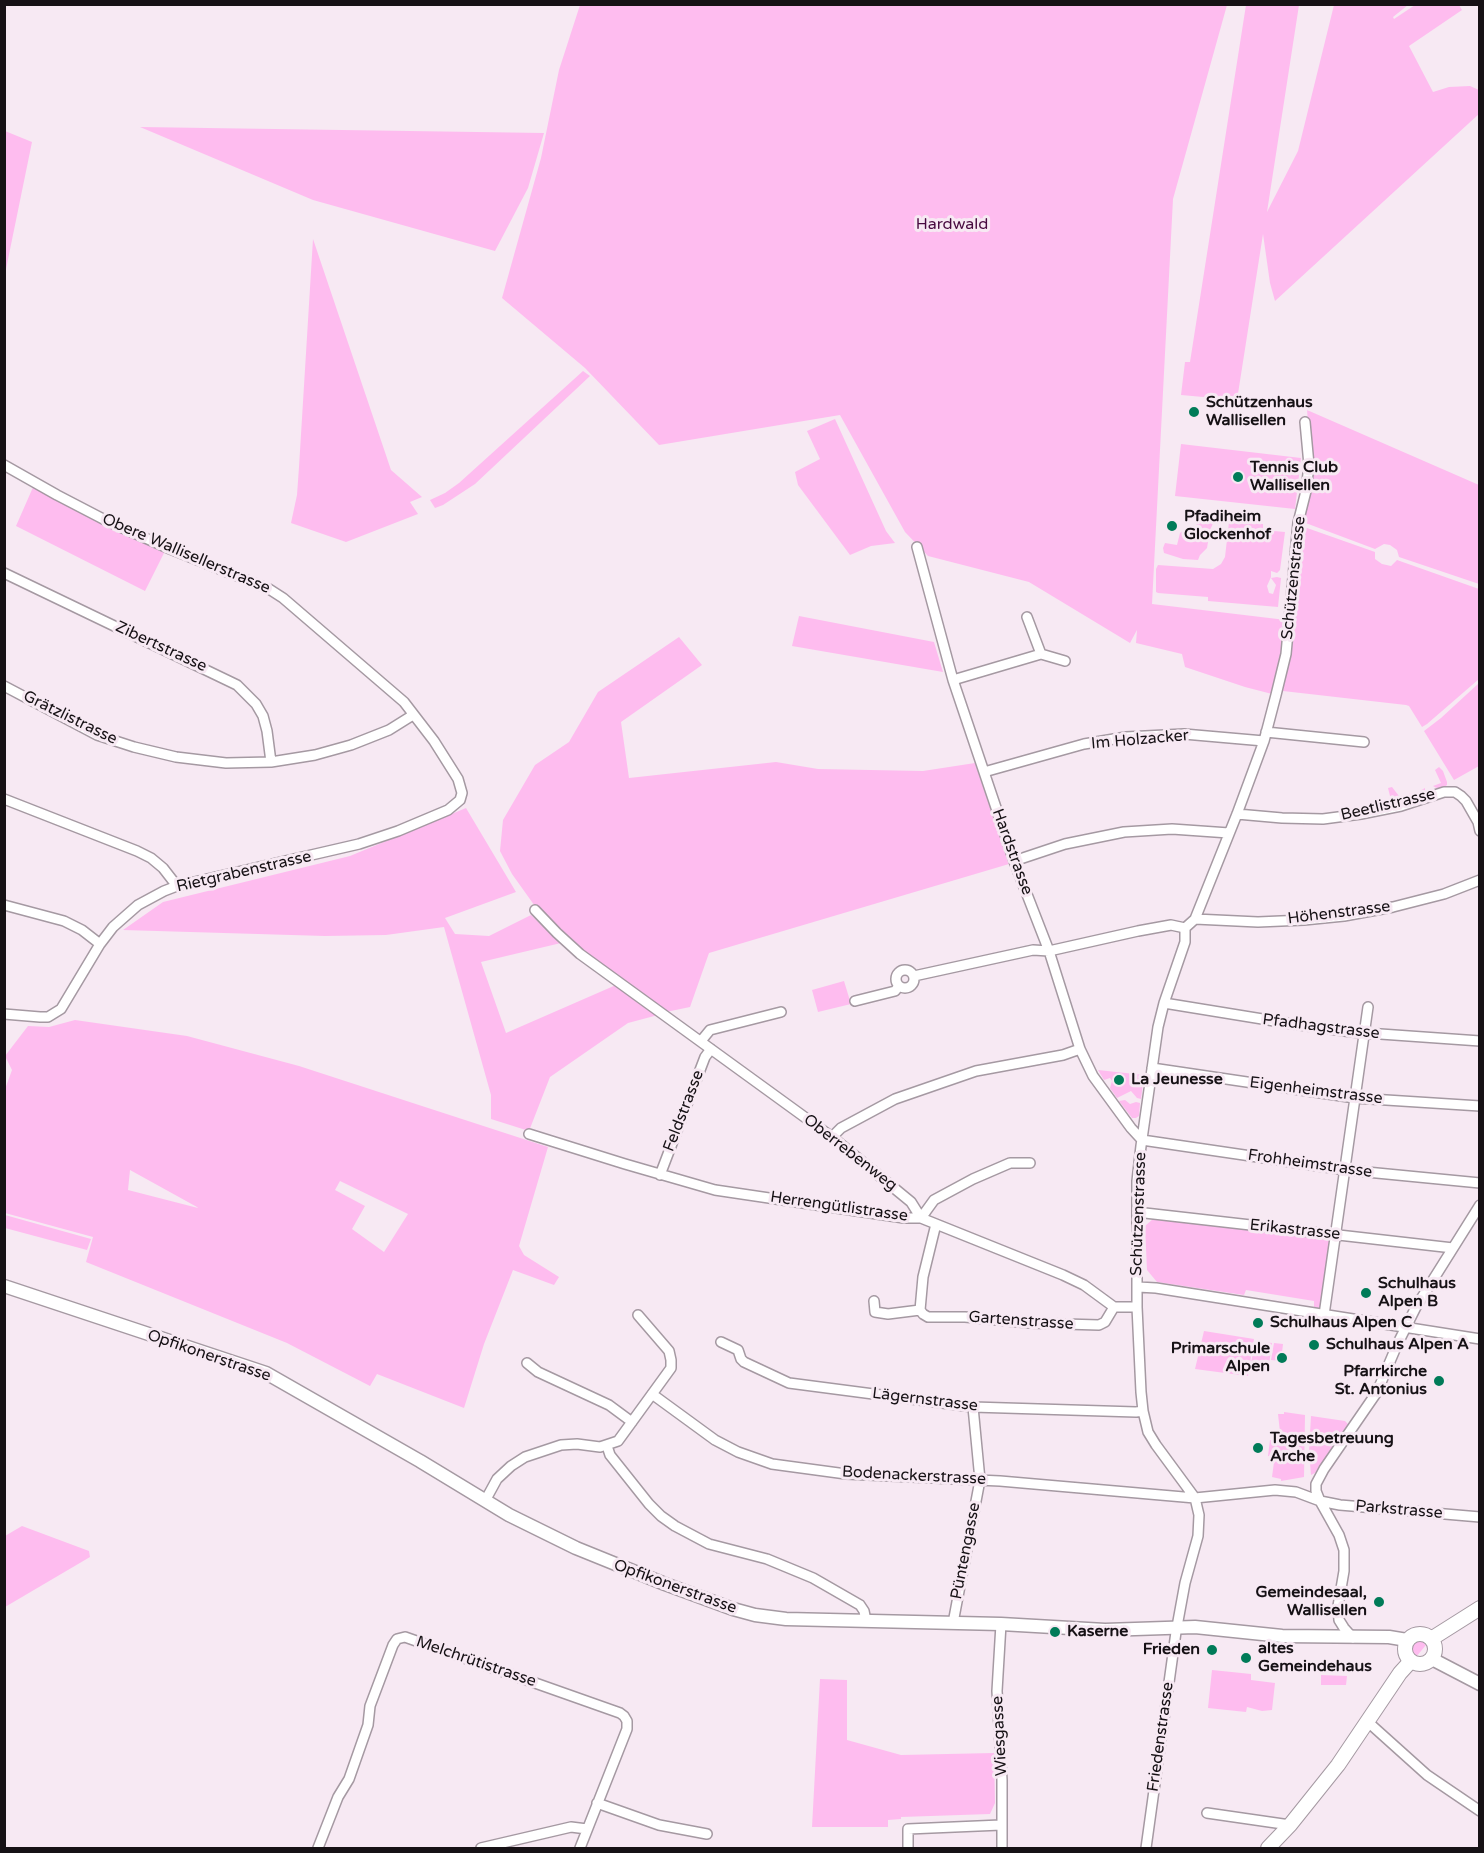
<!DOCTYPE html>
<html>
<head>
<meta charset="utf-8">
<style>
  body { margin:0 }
  #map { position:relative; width:1484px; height:1853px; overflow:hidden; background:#f7e9f3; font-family:"Varela Round",sans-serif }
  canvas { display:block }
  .frame { position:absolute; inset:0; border:6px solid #161115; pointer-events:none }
</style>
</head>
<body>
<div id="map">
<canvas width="1484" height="1853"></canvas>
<div class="frame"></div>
</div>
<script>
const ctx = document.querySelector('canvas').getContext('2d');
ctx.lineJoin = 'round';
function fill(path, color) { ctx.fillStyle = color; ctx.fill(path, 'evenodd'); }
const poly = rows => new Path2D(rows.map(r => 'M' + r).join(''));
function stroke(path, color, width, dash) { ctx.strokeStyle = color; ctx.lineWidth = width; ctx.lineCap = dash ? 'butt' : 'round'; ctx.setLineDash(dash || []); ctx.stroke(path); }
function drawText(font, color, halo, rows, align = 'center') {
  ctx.font = font + ' "Varela Round",sans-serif'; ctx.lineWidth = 6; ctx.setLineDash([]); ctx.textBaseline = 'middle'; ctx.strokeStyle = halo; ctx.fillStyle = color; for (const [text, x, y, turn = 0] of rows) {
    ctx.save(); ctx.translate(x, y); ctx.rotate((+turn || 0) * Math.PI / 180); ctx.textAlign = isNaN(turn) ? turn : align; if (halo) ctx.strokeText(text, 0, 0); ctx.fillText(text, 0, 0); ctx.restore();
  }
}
fill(poly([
  [580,5,1227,5,1173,199,1152,604,1286,620,1282,650,1272,694,1245,687,1185,667,1182,654,1136,643,1137,630,1130,643,1029,582,928,556,905,532,840,415,659,445,585,368,502,298,541,158,559,70],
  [1246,5,1299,5,1267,212,1298,151,1334,5,1408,5,1393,17,1394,19,1415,5,1459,5,1462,10,1409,46,1433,92,1449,87,1470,86,1479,90,1480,113,1275,301,1270,283,1263,234,1237,400,1181,395,1185,362,1190,362],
  [140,127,544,133,528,188,495,251,313,200],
  [5,131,32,142,5,274],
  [313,239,391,470,422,497,410,502,418,514,346,542,291,523,297,495,299,467],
  [583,371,590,376,475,484,443,505,435,508,430,500,445,493,459,483],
  [1307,410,1479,485,1479,584,1399,557,1397,550,1390,545,1384,544,1375,549,1303,522,1312,465],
  [835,419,886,531,895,543,871,546,850,555,798,485,795,472,820,459,807,431],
  [1181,444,1301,458,1295,509,1175,496],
  [34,485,165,551,145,591,16,526],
  [1213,510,1219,511,1210,530,1207,548,1200,555,1198,560,1183,559,1164,553,1163,548,1165,543,1177,545,1180,533,1186,528,1196,528,1197,521],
  [1229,522,1263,524,1263,530,1285,532,1280,570,1277,573,1271,571,1271,577,1267,586,1269,593,1273,594,1276,585,1271,578,1277,577,1281,578,1278,607,1208,601,1208,597,1158,593,1156,592,1156,569,1158,565,1213,569,1221,564,1225,557],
  [1307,528,1375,552,1375,559,1382,564,1391,566,1397,560,1479,589,1479,679,1427,724,1422,727,1409,706,1406,705,1283,691,1291,644,1301,530],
  [799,616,934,642,943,672,792,646],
  [679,637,702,665,621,722,629,778,776,762,818,769,923,771,975,763,1009,864,709,953,690,1007,666,1012,585,954,537,909,512,874,500,851,503,820,535,765,569,742,598,692],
  [1479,683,1479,766,1454,780,1424,731,1441,718],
  [1439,767,1443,771,1447,782,1447,785,1440,790,1433,786,1441,783,1435,770],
  [1392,787,1399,796,1418,792,1425,788,1425,793,1421,796,1397,801,1390,796,1388,788],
  [466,808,516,892,445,918,455,934,489,936,531,915,561,943,481,962,506,1033,616,985,658,1015,628,1023,550,1077,529,1131,491,1119,491,1095,444,927,386,935,325,936,123,930,163,902,350,856],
  [844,981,851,1004,818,1012,812,990],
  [75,1020,187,1036,299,1066,548,1147,519,1246,524,1255,559,1277,554,1285,513,1270,484,1344,464,1408,377,1374,370,1386,287,1343,86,1262,93,1237,5,1213,4,1092,12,1070,5,1056,28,1026,49,1027],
  [130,1170,197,1207,198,1208,128,1190],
  [340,1181,408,1214,384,1252,352,1229,365,1206,335,1190],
  [1098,1070,1144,1075,1141,1099,1137,1098,1131,1091,1117,1098,1110,1088,1112,1081,1110,1078,1104,1080],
  [1125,1100,1130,1104,1136,1102,1140,1103,1139,1116,1136,1118,1132,1118,1119,1101],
  [5,1215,91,1239,87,1250,5,1228],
  [1153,1219,1330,1239,1320,1310,1314,1309,1314,1301,1246,1290,1244,1295,1157,1282,1147,1270,1145,1226],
  [1204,1331,1254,1339,1248,1376,1195,1369],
  [1255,1341,1272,1343,1269,1365,1251,1363],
  [1274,1343,1283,1344,1281,1361,1271,1360],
  [1284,1412,1305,1415,1304,1477,1281,1481,1281,1479,1272,1477,1274,1462,1271,1461,1272,1457,1268,1456,1270,1440,1281,1441,1278,1414,1284,1414],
  [1311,1416,1345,1421,1348,1424,1315,1473,1311,1475,1309,1451],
  [22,1526,89,1551,90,1557,5,1607,5,1536],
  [1415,1641,1422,1641,1426,1645,1416,1657,1412,1655,1410,1649],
  [1212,1670,1251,1674,1251,1680,1275,1683,1272,1710,1262,1711,1247,1707,1246,1712,1208,1708],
  [1321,1675,1347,1676,1346,1685,1321,1685],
  [820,1679,847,1680,847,1740,901,1755,994,1753,995,1803,990,1814,901,1817,901,1819,888,1820,888,1827,812,1827]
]), '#febcef');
const minor = poly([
  [4,465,57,495,107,521,170,549,269,589,283,598,404,702,434,741,458,779,462,793,460,800,448,810,398,831,359,844,177,886,164,891,138,905,113,927,100,944,61,1009,48,1017,40,1017,4,1014],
  [917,547,953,680,1014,861,1049,951,1080,1049,1093,1076,1131,1128,1142,1140],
  [4,573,237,685,256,704,263,716,267,731,271,762],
  [1027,617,1041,654],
  [953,680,1041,654,1065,661],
  [4,686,97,735,134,747,176,757,226,763,271,762,315,755,351,745,389,730,413,715],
  [1266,732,1364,742],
  [984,772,1084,744,1126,737,1184,734,1264,741],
  [4,799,137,851,151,858,163,868,177,886],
  [1237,814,1282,818,1323,819,1361,814,1401,806,1444,792,1455,792,1461,796,1466,801,1478,822,1480,831],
  [1014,861,1065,844,1124,832,1172,829,1229,833],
  [4,905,64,921,82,930,100,944],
  [535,910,557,933,580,954,832,1137,911,1202,921,1218],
  [1195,919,1258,922,1304,920,1344,916,1393,907,1444,894,1480,880],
  '896 979a9 9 0 1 1 18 0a9 9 0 1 1-18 0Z',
  [914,976,1033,950,1049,951,1138,931,1171,925,1185,928],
  [855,1001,895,991,899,986],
  [1164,1003,1293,1024,1352,1032,1480,1041],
  [701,1041,710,1030,781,1012],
  [1152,1068,1355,1098,1480,1106],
  [529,1134,625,1164,715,1190,904,1218,921,1218,1063,1275,1084,1285,1114,1307,1137,1307],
  [832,1137,841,1128,895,1099,976,1071,1063,1055,1080,1049],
  [1142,1140,1346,1170,1480,1183],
  [660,1175,705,1057,711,1049],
  [1137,1213,1145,1213,1453,1248],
  [921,1218,934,1200,973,1179,1010,1163,1030,1163],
  [936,1224,923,1277,920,1310,923,1314,928,1317,965,1317,1030,1323,1099,1325,1105,1322,1114,1307],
  [1138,1287,1156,1288,1480,1339],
  [874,1301,875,1312,888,1314,920,1310],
  [1324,1315,1368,1007],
  [721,1342,738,1350,741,1359,744,1362,789,1383,973,1407,1136,1412,1143,1411],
  [527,1363,538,1372,609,1405,632,1422],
  [652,1394,715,1440,738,1452,772,1464,846,1474,1000,1481,1195,1498,1275,1490,1296,1492,1320,1501,1340,1505,1480,1517],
  [607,1446,610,1455,649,1504,661,1516,675,1526,709,1544,767,1559,813,1578,860,1605,864,1611,866,1621],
  [485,1501,497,1479,511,1466,525,1457,561,1445,577,1444,600,1447,618,1441,671,1368,671,1360,669,1351,638,1315],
  [953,1623,980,1480,973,1407],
  [1001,1624,997,1691,1002,1780,1002,1848],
  [1353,1638,1344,1628,1339,1620,1338,1606,1344,1571,1344,1550,1339,1535,1320,1501,1316,1491,1316,1484,1324,1469,1377,1392,1397,1345,1416,1307,1480,1205],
  [1368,1722,1427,1775,1480,1811],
  [597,1803,659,1825,707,1834],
  [1207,1813,1290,1825],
  [318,1848,338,1797,349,1779,368,1725,370,1706,393,1645,397,1639,405,1637,620,1713,624,1716,627,1721,627,1729,580,1848],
  [481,1848,571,1827,587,1829],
  [908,1848,908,1829,1001,1825],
  [1146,1848,1176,1632,1185,1583,1198,1536,1199,1515,1195,1498,1156,1445,1148,1432,1143,1411,1141,1392,1137,1307,1137,1181,1141,1146,1158,1027,1164,1003,1185,942,1185,928,1195,919,1237,814,1264,741,1276,695,1286,654,1298,523,1306,491,1309,465,1305,422]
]);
const tertiary = poly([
  [4,1286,266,1373,420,1461,509,1515,576,1548,665,1584,733,1609,755,1615,786,1619,1001,1624,1105,1630,1195,1627,1282,1636,1389,1637,1407,1640],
  [1432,1659,1480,1684]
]);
const secondary = poly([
  '1405 1649a15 15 0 1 1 30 0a15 15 0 1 1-30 0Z',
  [1431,1639,1480,1608],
  [1268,1848,1290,1825,1338,1765,1400,1673,1410,1662]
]);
stroke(minor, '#a599a2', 12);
stroke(tertiary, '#a599a2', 15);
stroke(secondary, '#a599a2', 16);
stroke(minor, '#fff', 9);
stroke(tertiary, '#fff', 12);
stroke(secondary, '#fff', 14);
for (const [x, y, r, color] of [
  [1194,412,6,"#007b58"],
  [1238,477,6,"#007b58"],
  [1172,526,6,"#007b58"],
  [1119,1080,6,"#007b58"],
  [1366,1293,6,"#007b58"],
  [1258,1323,6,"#007b58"],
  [1314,1345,6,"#007b58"],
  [1282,1358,6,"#007b58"],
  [1439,1381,6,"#007b58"],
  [1258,1448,6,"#007b58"],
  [1379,1602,6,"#007b58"],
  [1055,1632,6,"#007b58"],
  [1212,1650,6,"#007b58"],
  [1246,1658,6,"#007b58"]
]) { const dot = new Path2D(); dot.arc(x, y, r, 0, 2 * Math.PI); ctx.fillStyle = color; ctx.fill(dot); stroke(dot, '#f7e9f3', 2); }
drawText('16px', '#480a40', '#f7e9f3', [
  ["Hardwald",952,225]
]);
drawText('bold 16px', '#161115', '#f7e9f3', [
  ["Schützenhaus",1206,403],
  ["Wallisellen",1206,421],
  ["Tennis Club",1250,468],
  ["Wallisellen",1250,486],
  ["Pfadiheim",1184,517],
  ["Glockenhof",1184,535],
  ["La Jeunesse",1131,1080],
  ["Schulhaus",1378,1284],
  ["Alpen B",1378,1302],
  ["Schulhaus Alpen C",1270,1323],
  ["Schulhaus Alpen A",1326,1345],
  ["Primarschule",1270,1349,"right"],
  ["Alpen",1270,1367,"right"],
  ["Pfarrkirche",1427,1372,"right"],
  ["St. Antonius",1427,1390,"right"],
  ["Tagesbetreuung",1270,1439],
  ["Arche",1270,1457],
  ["Gemeindesaal,",1367,1593,"right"],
  ["Wallisellen",1367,1611,"right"],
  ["Kaserne",1067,1632],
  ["altes",1258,1649],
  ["Gemeindehaus",1258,1667],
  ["Frieden",1200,1650,"right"]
], 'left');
drawText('16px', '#161115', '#f7e9f3', [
  ["Obere Wallisellerstrasse",186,554,23],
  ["Schützenstrasse",1294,578,-84],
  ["Zibertstrasse",161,647,25],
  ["Grätzlistrasse",70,718,26],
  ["Im Holzacker",1140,740,-5],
  ["Beetlistrasse",1388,805,-13],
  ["Hardstrasse",1012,852,70],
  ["Rietgrabenstrasse",244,872,-13],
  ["Höhenstrasse",1339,913,-7],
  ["Pfadhagstrasse",1321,1027,7],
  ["Eigenheimstrasse",1316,1091,7],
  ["Feldstrasse",684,1111,-69],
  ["Oberrebenweg",850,1153,38],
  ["Frohheimstrasse",1310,1164,8],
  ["Herrengütlistrasse",839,1207,8],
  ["Schützenstrasse",1139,1214,-88],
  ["Erikastrasse",1295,1230,6],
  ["Gartenstrasse",1021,1321,4],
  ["Opfikonerstrasse",209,1356,19],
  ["Lägernstrasse",925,1400,7],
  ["Bodenackerstrasse",914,1476,3],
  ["Parkstrasse",1399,1510,5],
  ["Püntengasse",966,1551,-79],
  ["Opfikonerstrasse",675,1587,20],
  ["Melchrütistrasse",476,1662,19],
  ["Wiesgasse",1000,1736,-93],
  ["Friedenstrasse",1161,1737,-82]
]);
</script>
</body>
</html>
